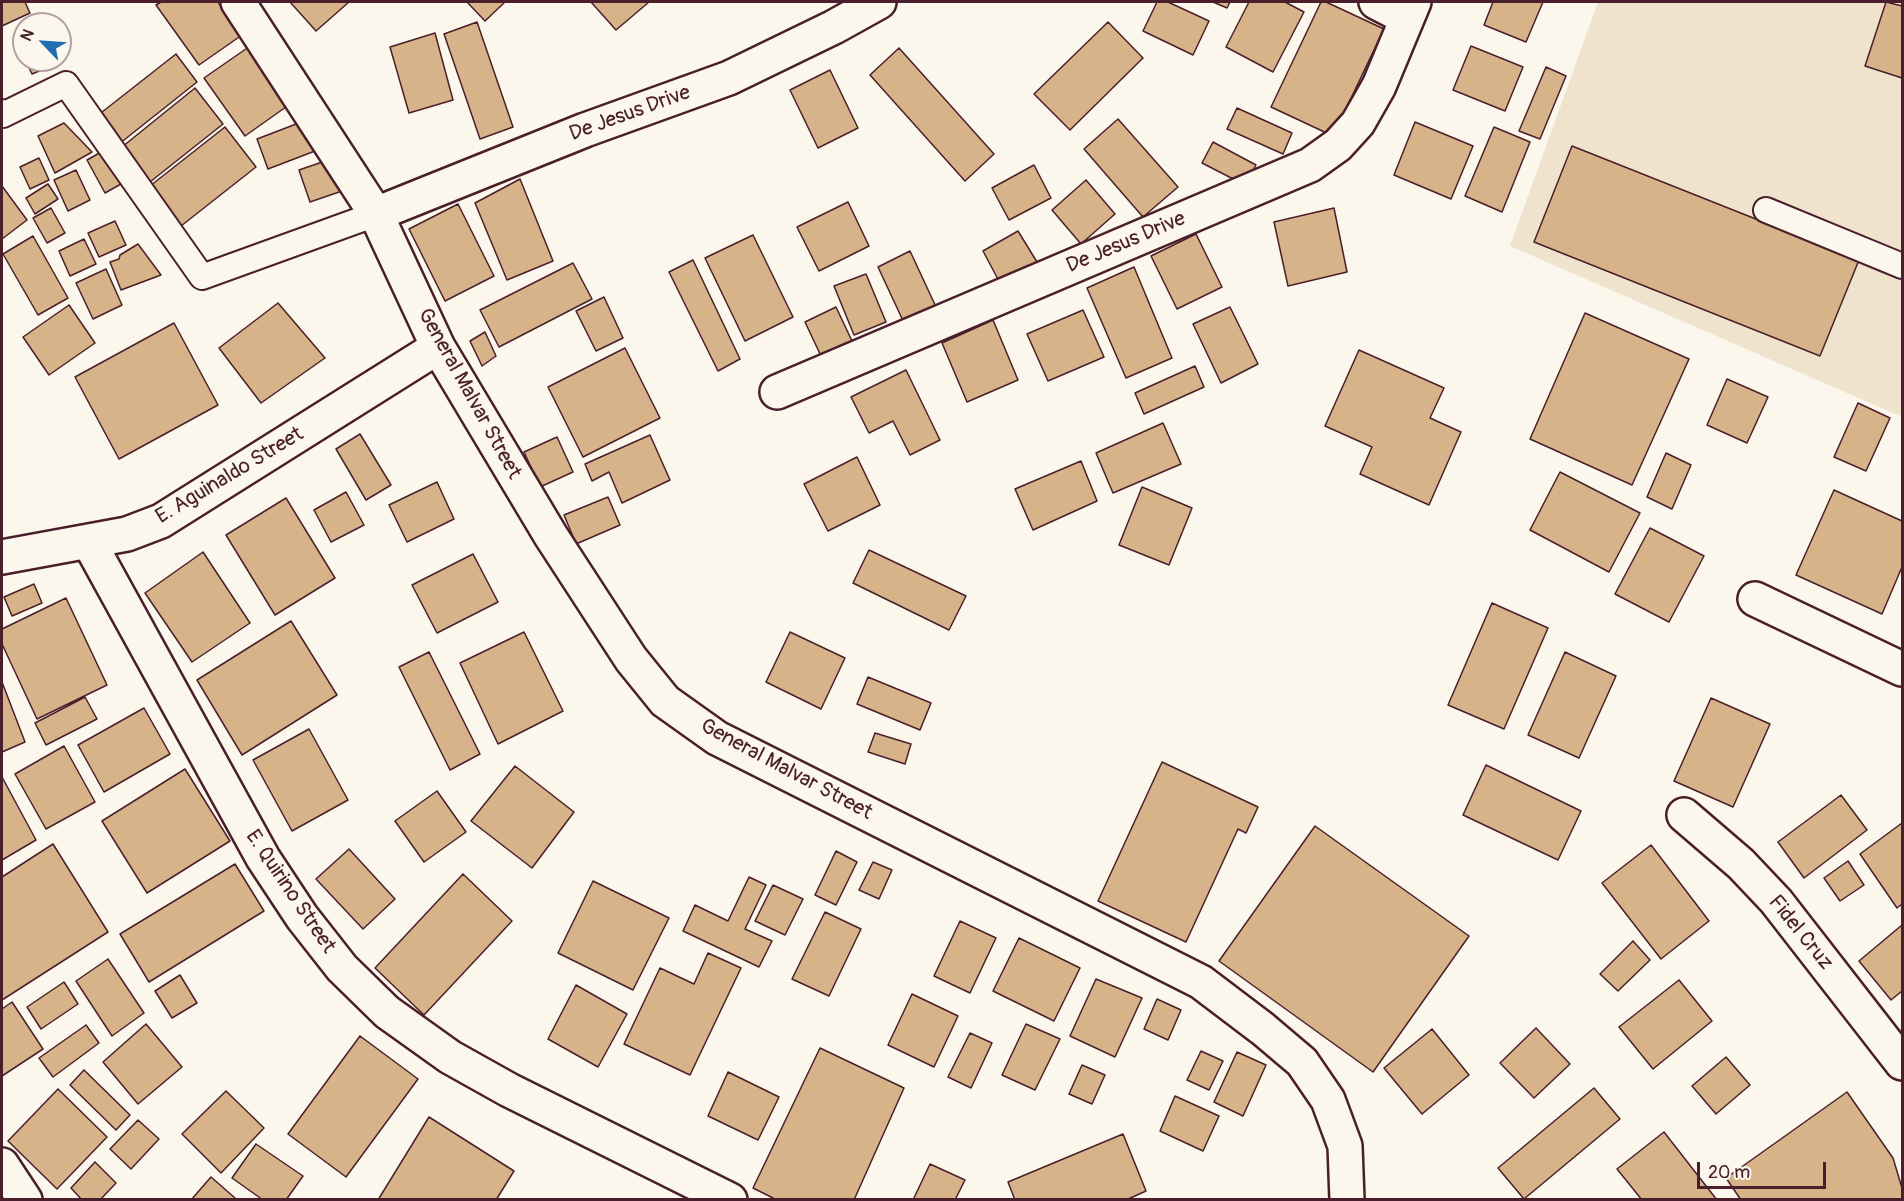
<!DOCTYPE html>
<html>
<head>
<meta charset="utf-8">
<style>
  body { margin:0 }
  #map { position:relative; width:1904px; height:1201px; overflow:hidden; background:#fbf7ec; font-family:Pangolin,sans-serif }
  canvas { display:block }
  .frame { position:absolute; inset:0; border:3px solid #4a1f2b; pointer-events:none }
  .north { position:absolute; left:12px; top:12px; width:60px; height:60px; box-sizing:border-box; background:#fbf7ec; border:2px solid #b4a19f; border-radius:50%; rotate:295deg; font-size:16px; font-weight:700; line-height:24px; text-align:center; color:#4a1f2b }
  .north::after { content:''; display:block; margin:auto; width:21px; height:27px; background:#1f6fb2; clip-path:polygon(50% 0,100% 100%,50% 72%,0 100%) }
  .scale { position:absolute; left:1697px; top:1162px; width:129px; height:27px; box-sizing:border-box; border:3px solid #4a1f2b; border-top:0; padding-left:8px; font-size:18px; line-height:21px; white-space:nowrap; color:#4a1f2b; -webkit-text-stroke:4px #fbf7ec; paint-order:stroke }
</style>
</head>
<body>
<div id="map">
<canvas width="1904" height="1201"></canvas>
<div class="frame"></div>
<div class="north">N</div>
<div class="scale">20 m</div>
</div>
<script>
const ctx = document.querySelector('canvas').getContext('2d');
ctx.lineJoin = 'round';
function fill(path, color) { ctx.fillStyle = color; ctx.fill(path, 'evenodd'); }
const poly = rows => new Path2D(rows.map(r => 'M' + r).join(''));
function stroke(path, color, width, dash) { ctx.strokeStyle = color; ctx.lineWidth = width; ctx.lineCap = dash ? 'butt' : 'round'; ctx.setLineDash(dash || []); ctx.stroke(path); }
function drawText(font, color, halo, rows, align = 'center') {
  ctx.font = font + ' Pangolin,sans-serif'; ctx.lineWidth = 4.5; ctx.setLineDash([]); ctx.textBaseline = 'middle'; ctx.strokeStyle = halo; ctx.fillStyle = color; for (const [text, x, y, turn = 0] of rows) {
    ctx.save(); ctx.translate(x, y); ctx.rotate((+turn || 0) * Math.PI / 180); ctx.textAlign = isNaN(turn) ? turn : align; if (halo) ctx.strokeText(text, 0, 0); ctx.fillText(text, 0, 0); ctx.restore();
  }
}
fill(poly([
  [1598,2,1902,2,1902,417,1510,246]
]), '#f0e3ce');
const building = poly([
  [2,2,25,2,30,13,2,26,2,2],
  [161,2,218,2,242,35,199,65,156,5,161,2],
  [290,2,349,2,316,31,290,2],
  [467,2,505,2,485,21,467,2],
  [591,2,649,2,616,30,591,2],
  [1157,2,1168,2,1209,21,1193,55,1143,31,1157,2],
  [1213,2,1230,2,1227,8,1213,2],
  [1249,2,1285,2,1304,12,1273,72,1226,47,1249,2],
  [1321,2,1326,2,1384,29,1333,136,1271,107,1321,2],
  [1493,2,1543,2,1526,42,1484,25,1493,2],
  [1886,2,1902,6,1902,78,1865,66,1886,2],
  [477,22,513,127,480,139,444,34,477,22],
  [1108,22,1143,58,1070,130,1034,94,1108,22],
  [24,32,24,57,15,36,24,32],
  [435,33,453,100,409,113,390,47,435,33],
  [253,44,293,102,245,136,204,78,253,44],
  [1471,46,1523,67,1505,111,1453,90,1471,46],
  [899,48,994,154,965,181,870,75,899,48],
  [176,54,197,82,119,144,97,116,176,54],
  [25,60,55,60,56,64,32,74,25,60],
  [1546,67,1566,76,1540,139,1519,131,1546,67],
  [830,70,858,128,818,148,790,90,830,70],
  [195,88,223,124,150,182,122,147,195,88],
  [1237,108,1292,133,1283,154,1227,129,1237,108],
  [1118,119,1178,187,1143,217,1084,149,1118,119],
  [304,121,315,151,268,169,257,139,304,121],
  [1415,122,1473,146,1451,199,1394,175,1415,122],
  [64,123,92,152,55,173,38,136,64,123],
  [225,127,256,167,181,226,150,186,225,127],
  [1494,127,1530,142,1502,212,1465,196,1494,127],
  [1213,142,1256,165,1245,185,1202,163,1213,142],
  [1572,146,1859,260,1820,356,1534,242,1572,146],
  [103,151,121,184,105,193,87,160,103,151],
  [39,158,49,180,30,189,20,167,39,158],
  [331,159,342,191,310,202,299,170,331,159],
  [1034,165,1051,198,1009,220,992,188,1034,165],
  [76,170,90,200,68,211,54,180,76,170],
  [520,179,553,261,507,280,475,203,520,179],
  [1086,180,1115,214,1081,244,1052,210,1086,180],
  [48,184,58,199,35,214,26,198,48,184],
  [2,186,27,220,2,239,2,186],
  [848,202,869,246,819,271,797,227,848,202],
  [458,204,494,276,445,301,409,229,458,204],
  [51,208,65,233,47,243,33,218,51,208],
  [1334,208,1347,272,1288,286,1274,222,1334,208],
  [115,221,126,245,99,257,88,233,115,221],
  [1018,231,1037,262,1000,283,983,251,1018,231],
  [1196,234,1222,287,1177,309,1151,256,1196,234],
  [753,235,793,317,745,341,705,258,753,235],
  [33,236,68,298,38,315,3,254,33,236],
  [84,239,96,264,70,276,59,251,84,239],
  [138,244,161,275,121,290,110,262,119,259,120,255,138,244],
  [910,251,937,309,905,325,878,267,910,251],
  [693,260,740,359,718,371,669,272,693,260],
  [573,263,592,299,499,347,480,310,573,263],
  [1134,267,1172,358,1126,378,1087,288,1134,267],
  [106,269,122,305,93,319,76,283,106,269],
  [866,274,886,322,854,335,834,286,866,274],
  [604,297,623,338,596,351,576,311,604,297],
  [278,303,325,358,261,403,219,348,278,303],
  [69,305,95,343,49,375,23,337,69,305],
  [836,307,852,341,821,356,805,322,836,307],
  [1230,307,1258,364,1221,383,1193,324,1230,307],
  [1083,310,1104,357,1048,381,1027,334,1083,310],
  [1585,313,1689,359,1632,485,1530,439,1585,313],
  [993,320,1018,380,967,402,942,343,993,320],
  [174,323,218,405,119,459,75,377,174,323],
  [485,332,496,356,482,366,470,341,485,332],
  [625,348,660,418,583,457,548,387,625,348],
  [1359,350,1444,388,1430,418,1461,432,1429,505,1360,474,1372,447,1325,426,1359,350],
  [1195,366,1204,387,1144,414,1135,393,1195,366],
  [906,370,940,440,910,455,893,421,869,433,851,397,906,370],
  [1727,379,1768,397,1747,443,1707,425,1727,379],
  [1858,403,1890,418,1866,471,1834,457,1858,403],
  [1163,423,1181,464,1113,493,1096,453,1163,423],
  [360,434,391,485,366,500,336,449,360,434],
  [650,435,670,480,622,503,609,472,592,481,585,464,650,435],
  [557,437,573,472,540,487,524,452,557,437],
  [1666,453,1691,465,1672,509,1647,497,1666,453],
  [857,457,880,505,828,531,804,484,857,457],
  [1081,461,1097,501,1033,530,1015,489,1081,461],
  [1560,472,1640,513,1609,572,1530,530,1560,472],
  [437,482,454,519,407,542,389,505,437,482],
  [1142,487,1192,508,1169,565,1119,545,1142,487],
  [1834,490,1902,521,1902,567,1882,614,1796,575,1834,490],
  [346,492,364,525,331,542,314,510,346,492],
  [608,497,620,525,576,544,564,515,608,497],
  [286,498,335,578,275,615,226,535,286,498],
  [1650,528,1704,556,1669,622,1615,594,1650,528],
  [869,550,966,596,949,630,853,583,869,550],
  [203,552,250,623,192,662,145,593,203,552],
  [473,554,498,602,437,633,412,585,473,554],
  [34,584,42,603,12,616,4,597,34,584],
  [66,598,107,685,37,719,2,644,2,629,66,598],
  [1492,603,1548,628,1504,729,1448,705,1492,603],
  [291,621,337,695,242,755,197,680,291,621],
  [524,632,563,711,498,744,460,663,524,632],
  [790,632,845,658,821,709,766,682,790,632],
  [429,652,480,754,450,770,399,667,429,652],
  [1565,652,1616,676,1579,758,1528,735,1565,652],
  [868,677,931,703,920,730,857,704,868,677],
  [2,682,25,742,2,752,2,682],
  [85,697,97,719,46,745,35,723,85,697],
  [1711,698,1770,724,1733,807,1674,781,1711,698],
  [144,708,170,754,104,792,78,745,144,708],
  [309,729,348,800,292,831,253,760,309,729],
  [875,733,911,744,905,764,868,752,875,733],
  [64,746,95,802,46,829,15,774,64,746],
  [1162,762,1258,807,1246,833,1238,829,1186,942,1098,901,1162,762],
  [1486,765,1581,811,1558,860,1463,815,1486,765],
  [515,766,574,812,532,868,471,821,515,766],
  [185,769,230,841,147,893,102,821,185,769],
  [2,777,36,840,2,860,2,777],
  [437,791,466,832,424,862,395,821,437,791],
  [1841,795,1867,830,1804,878,1778,842,1841,795],
  [1902,823,1902,904,1897,908,1860,854,1902,823],
  [1315,826,1469,936,1373,1072,1219,961,1315,826],
  [53,844,108,932,2,1000,2,877,53,844],
  [1651,845,1709,921,1661,959,1602,883,1651,845],
  [349,849,395,899,363,929,316,879,349,849],
  [836,851,857,862,836,905,815,895,836,851],
  [1848,861,1864,885,1840,901,1824,878,1848,861],
  [873,862,892,870,879,899,859,890,873,862],
  [235,864,264,911,149,982,120,934,235,864],
  [463,874,512,921,424,1015,375,968,463,874],
  [749,877,766,885,745,929,772,941,759,967,683,931,695,905,728,921,749,877],
  [593,881,669,918,633,990,558,953,593,881],
  [773,885,803,899,785,935,755,921,773,885],
  [825,912,861,929,829,996,792,979,825,912],
  [960,921,996,938,970,993,934,976,960,921],
  [1902,925,1902,991,1891,1000,1859,961,1902,925],
  [1019,938,1080,968,1054,1021,993,991,1019,938],
  [1633,941,1650,960,1618,991,1600,974,1633,941],
  [708,953,741,968,690,1075,624,1044,660,968,694,984,708,953],
  [108,959,144,1013,112,1036,76,981,108,959],
  [180,975,197,1003,172,1018,155,991,180,975],
  [1096,979,1142,998,1115,1057,1070,1036,1096,979],
  [1679,980,1712,1021,1653,1069,1619,1027,1679,980],
  [64,982,78,1004,41,1029,27,1007,64,982],
  [576,985,627,1014,598,1067,548,1039,576,985],
  [912,994,958,1016,934,1067,888,1045,912,994],
  [1157,999,1181,1010,1168,1040,1144,1029,1157,999],
  [12,1002,43,1049,2,1076,2,1009,12,1002],
  [146,1024,182,1067,138,1104,103,1062,146,1024],
  [1026,1024,1060,1039,1035,1090,1002,1075,1026,1024],
  [86,1025,99,1043,53,1077,39,1058,86,1025],
  [1536,1028,1570,1064,1534,1098,1500,1063,1536,1028],
  [1432,1029,1469,1075,1422,1114,1384,1068,1432,1029],
  [970,1033,992,1043,971,1088,948,1077,970,1033],
  [360,1036,418,1079,346,1177,288,1134,360,1036],
  [820,1048,904,1088,854,1200,777,1200,753,1188,820,1048],
  [1201,1051,1223,1061,1209,1090,1187,1080,1201,1051],
  [1237,1052,1266,1065,1243,1116,1214,1102,1237,1052],
  [1726,1057,1750,1085,1716,1114,1692,1086,1726,1057],
  [1082,1065,1105,1075,1092,1104,1069,1094,1082,1065],
  [84,1070,130,1115,116,1130,70,1085,84,1070],
  [728,1072,779,1097,758,1140,708,1116,728,1072],
  [1594,1088,1620,1119,1524,1199,1498,1168,1594,1088],
  [58,1089,107,1137,57,1189,8,1141,58,1089],
  [226,1091,264,1128,221,1173,182,1134,226,1091],
  [1847,1092,1893,1158,1902,1188,1902,1200,1741,1200,1726,1178,1847,1092],
  [1175,1096,1219,1116,1203,1151,1160,1131,1175,1096],
  [429,1117,514,1171,496,1200,378,1200,429,1117],
  [138,1120,159,1139,131,1169,110,1149,138,1120],
  [1664,1132,1717,1200,1642,1200,1617,1169,1664,1132],
  [1123,1134,1146,1191,1126,1200,1015,1200,1008,1182,1123,1134],
  [256,1144,303,1176,286,1200,263,1200,232,1178,256,1144],
  [95,1162,116,1183,100,1200,82,1200,71,1188,95,1162],
  [930,1164,965,1180,955,1200,913,1200,930,1164],
  [211,1177,235,1198,233,1200,191,1200,211,1177]
]);
fill(building, '#d6b388');
stroke(building, '#4a1f2b', 1.5);
const lane = poly([
  [2,112,3,115,66,84,202,277,376,214],
  [1766,210,1902,266]
]);
const street = poly([
  [238,2,376,214,438,347,551,536,631,659,665,701,717,738,1201,982,1263,1029,1302,1062,1328,1100,1345,1146,1347,1200],
  [1376,2,1407,18],
  [376,214,585,130,729,78,834,27,879,2],
  [777,392,1310,165,1338,145,1358,123,1379,86,1414,2],
  [89,542,263,858,302,917,342,968,387,1012,450,1057,509,1090,730,1200],
  [2,557,127,534,161,521,438,347],
  [1755,599,1902,669],
  [1684,815,1741,864,1776,901,1902,1063],
  [2,1165,25,1200]
]);
stroke(lane, '#4a1f2b', 28);
stroke(street, '#4a1f2b', 38);
stroke(lane, '#fbf7ec', 24);
stroke(street, '#fbf7ec', 33);
drawText('21px', '#4a1f2b', '#fbf7ec', [
  ["De Jesus Drive",630,114,-20],
  ["De Jesus Drive",1126,243,-23],
  ["General Malvar Street",469,394,61],
  ["E. Aguinaldo Street",230,476,-31],
  ["General Malvar Street",786,770,28],
  ["E. Quirino Street",290,892,56],
  ["Fidel Cruz",1800,933,51]
]);
</script>
</body>
</html>
